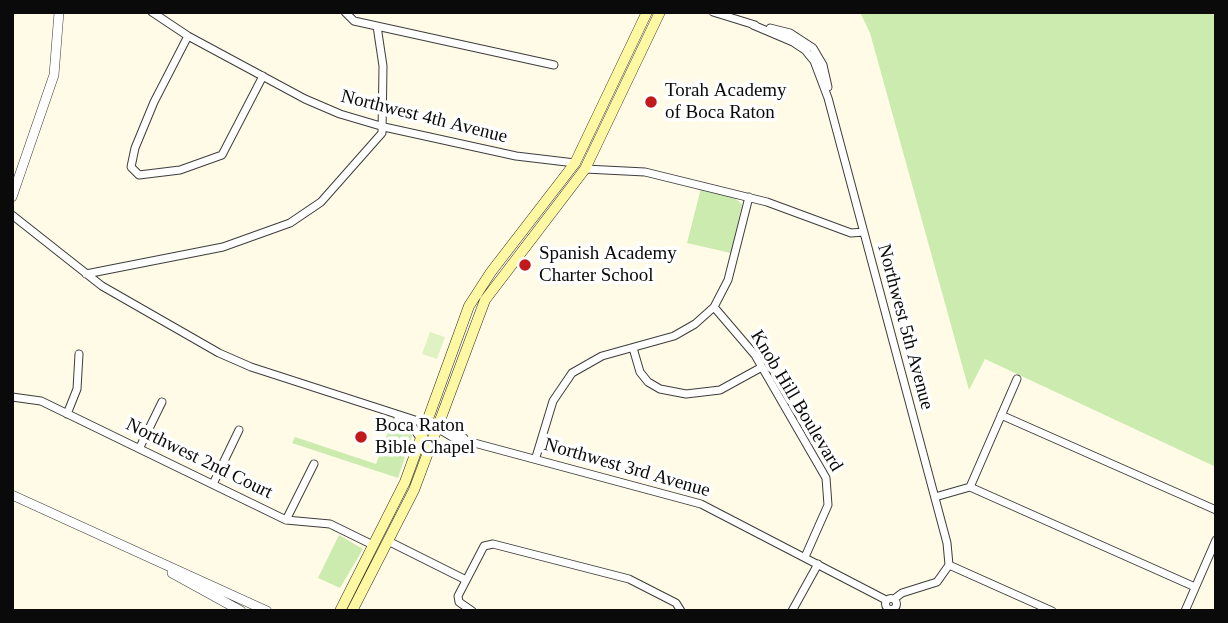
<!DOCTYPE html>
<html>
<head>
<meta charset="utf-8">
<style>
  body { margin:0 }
  #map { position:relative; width:1228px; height:623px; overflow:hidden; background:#fffbe7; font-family:"Times New Roman",serif }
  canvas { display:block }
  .frame { position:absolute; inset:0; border:14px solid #0a0a0a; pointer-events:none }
</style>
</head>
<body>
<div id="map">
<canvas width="1228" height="623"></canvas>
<div class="frame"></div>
</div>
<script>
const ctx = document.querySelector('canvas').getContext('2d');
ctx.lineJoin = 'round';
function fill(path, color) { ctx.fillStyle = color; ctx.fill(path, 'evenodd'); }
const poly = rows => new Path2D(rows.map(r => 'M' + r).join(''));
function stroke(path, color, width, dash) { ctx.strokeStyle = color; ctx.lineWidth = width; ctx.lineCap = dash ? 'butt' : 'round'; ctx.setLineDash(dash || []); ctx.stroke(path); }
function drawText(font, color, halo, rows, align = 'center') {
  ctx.font = font + ' "Times New Roman",serif'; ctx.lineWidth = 7; ctx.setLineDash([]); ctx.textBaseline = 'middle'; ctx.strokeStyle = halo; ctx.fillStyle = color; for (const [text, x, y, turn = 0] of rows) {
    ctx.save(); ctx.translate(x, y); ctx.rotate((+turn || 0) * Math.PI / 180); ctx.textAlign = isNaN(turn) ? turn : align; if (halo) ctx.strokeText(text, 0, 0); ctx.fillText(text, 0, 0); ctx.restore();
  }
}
fill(poly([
  [860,12,1216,12,1216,467,985,359,969,390,870,33],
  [701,188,732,196,742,204,731,253,687,243],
  [392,422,413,433,398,478,292,443,295,437,376,464],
  [339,535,363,549,340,588,318,578]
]), '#ccebaf');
fill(poly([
  [430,332,445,337,437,359,422,354]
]), '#dff2c2');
const minor = poly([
  [152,12,188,36,305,99,340,114,384,127,516,156,575,163],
  [345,12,354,21,554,65],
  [713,12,755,25],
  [753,25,793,42,805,50,814,61,828,98,947,543,949,565,937,582,902,593,894,599],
  [770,28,790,33,813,48,823,65,828,87],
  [188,36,154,102,135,148,131,167,139,175,180,170,222,155,263,76],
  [585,169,645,172,767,202,851,233,864,232],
  [12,215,102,286,219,353,251,367,418,421,424,427],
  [86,274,223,247,290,223,321,202,382,133,383,66,377,26],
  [714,307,755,355,826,478,828,505,805,557],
  [633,348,640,372,648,382,660,389,686,394,720,390,762,367],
  [12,397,41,401,286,520,330,524,373,545],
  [67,414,77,389,79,354],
  [1001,415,1216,510],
  [398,418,413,427,420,438],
  [439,421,464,438],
  [437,428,452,437,701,504,886,600],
  [140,447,162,402],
  [536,457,553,401,572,373,602,356,674,336,695,324,714,307,728,280,749,197],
  [213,484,239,430],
  [970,487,1195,587],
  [935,497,970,487,1017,379],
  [286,520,314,464],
  [388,541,466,580],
  [949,565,1052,611],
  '885.5 604a5.5 5.5 0 1 1 11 0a5.5 5.5 0 1 1-11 0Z',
  [472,611,459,602,458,596,484,546,493,544,629,579,676,603,681,611],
  [792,611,818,564],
  [1185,611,1216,540]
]);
const tertiary = poly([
  [12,197,54,75,59,12],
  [12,495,267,611],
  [172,573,241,611]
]);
const secondary = poly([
  [340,611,405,482,469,306,491,272,575,163,647,12],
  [352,611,414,490,485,300,585,169,660,12]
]);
stroke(minor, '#3d3d3d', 9);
stroke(tertiary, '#3d3d3d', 10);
stroke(secondary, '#2c2c2c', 11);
stroke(minor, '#fff', 7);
stroke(tertiary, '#fff', 9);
stroke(secondary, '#fff8a2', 10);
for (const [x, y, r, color] of [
  [651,102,7,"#c21a1c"],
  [525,265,7,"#c21a1c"],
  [361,437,7,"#c21a1c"]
]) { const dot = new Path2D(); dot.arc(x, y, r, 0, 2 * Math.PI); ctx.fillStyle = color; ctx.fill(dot); stroke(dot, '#fff', 2.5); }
drawText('19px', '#0a0a0a', '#fff', [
  ["Torah Academy",665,91],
  ["of Boca Raton",665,113],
  ["Spanish Academy",539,254],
  ["Charter School",539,276],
  ["Boca Raton",375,426],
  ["Bible Chapel",375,448]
], 'left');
drawText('19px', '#0a0a0a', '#fff', [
  ["Northwest 4th Avenue",424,117,14],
  ["Northwest 5th Avenue",905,327,75],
  ["Knob Hill Boulevard",796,401,59],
  ["Northwest 2nd Court",199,459,26],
  ["Northwest 3rd Avenue",627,468,16]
]);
</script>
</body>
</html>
